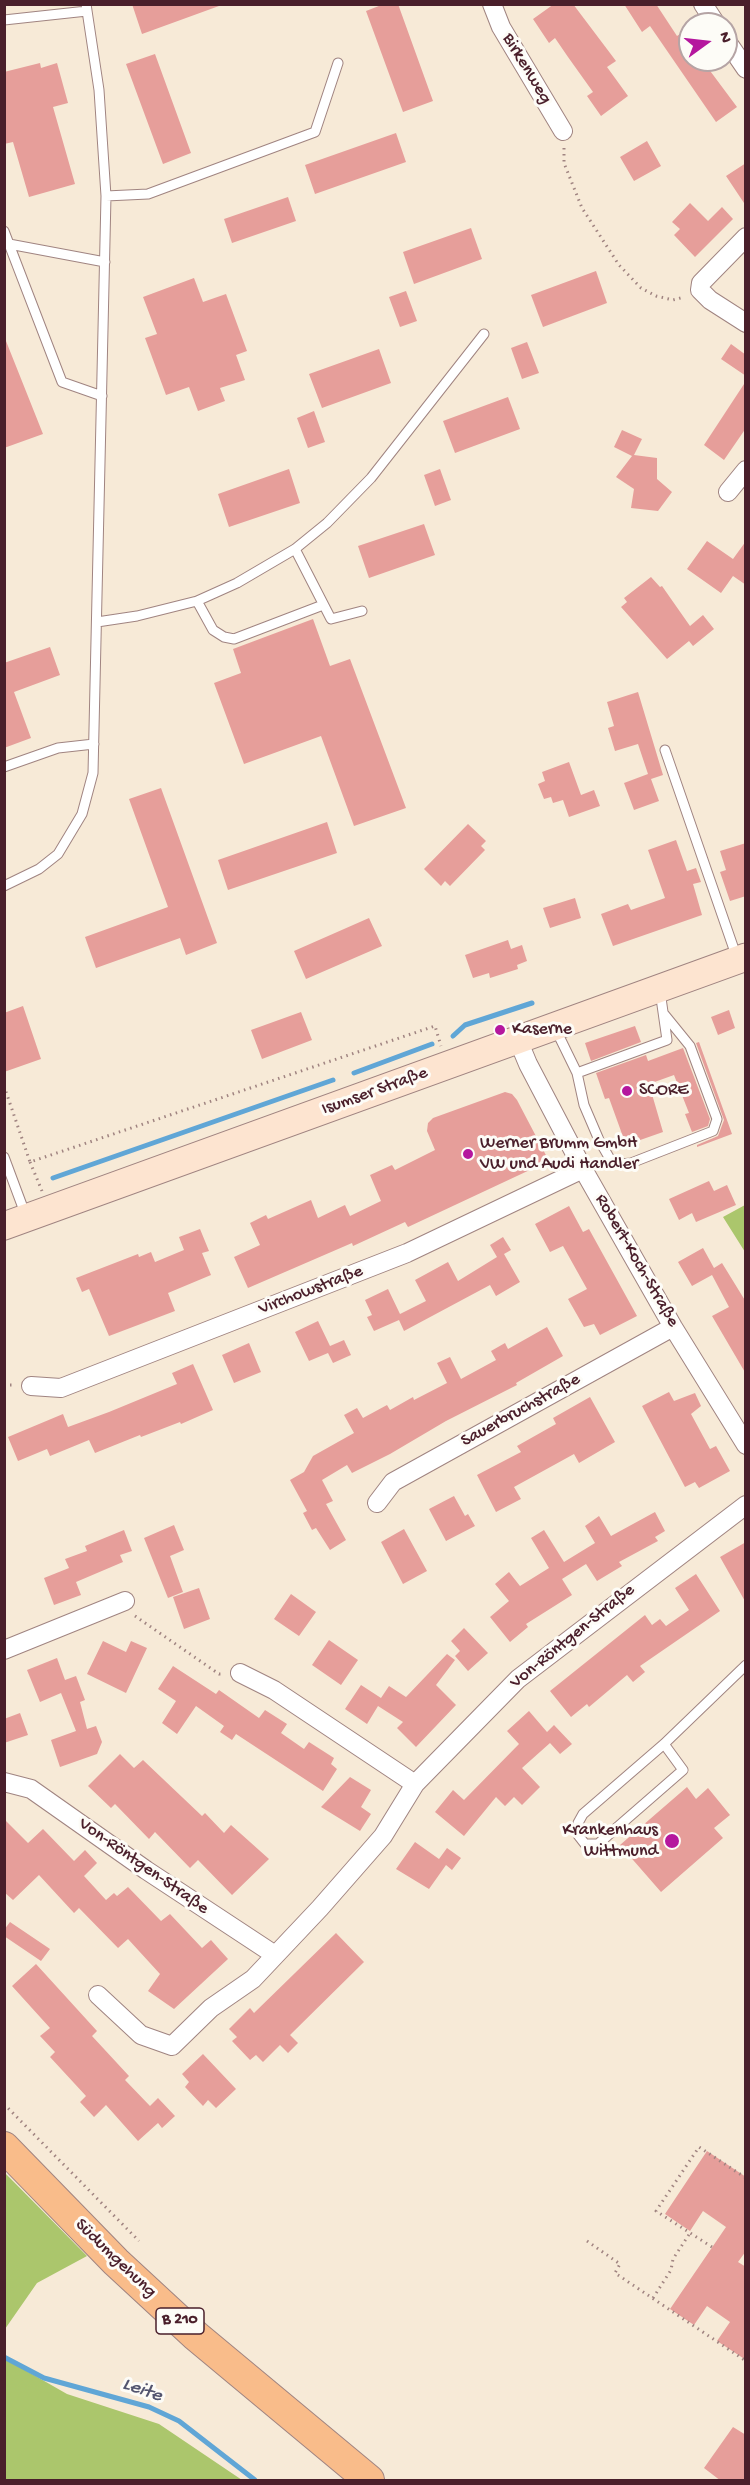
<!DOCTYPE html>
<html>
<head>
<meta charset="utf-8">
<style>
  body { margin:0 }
  #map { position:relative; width:750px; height:2485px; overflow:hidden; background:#f7ead7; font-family:"Gochi Hand",sans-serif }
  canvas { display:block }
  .frame { position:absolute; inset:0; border:6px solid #4a1f2b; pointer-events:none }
  .north { position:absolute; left:678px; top:12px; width:60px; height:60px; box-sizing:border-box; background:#fdfcf7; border:2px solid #b5a4a5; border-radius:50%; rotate:75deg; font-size:16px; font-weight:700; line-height:24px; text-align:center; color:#4a1f2b }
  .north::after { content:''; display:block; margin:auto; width:21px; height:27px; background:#b5179e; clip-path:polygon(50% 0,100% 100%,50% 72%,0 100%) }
</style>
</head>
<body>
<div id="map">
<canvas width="750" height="2485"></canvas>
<div class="frame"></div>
<div class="north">N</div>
</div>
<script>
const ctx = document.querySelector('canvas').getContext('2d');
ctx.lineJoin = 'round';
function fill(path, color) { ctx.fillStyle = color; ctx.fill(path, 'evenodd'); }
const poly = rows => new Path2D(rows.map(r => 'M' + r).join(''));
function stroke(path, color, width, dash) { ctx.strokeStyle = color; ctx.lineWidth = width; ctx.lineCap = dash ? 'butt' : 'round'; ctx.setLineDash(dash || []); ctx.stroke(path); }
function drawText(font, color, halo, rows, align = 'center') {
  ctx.font = font + ' "Gochi Hand",sans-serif'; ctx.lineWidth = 6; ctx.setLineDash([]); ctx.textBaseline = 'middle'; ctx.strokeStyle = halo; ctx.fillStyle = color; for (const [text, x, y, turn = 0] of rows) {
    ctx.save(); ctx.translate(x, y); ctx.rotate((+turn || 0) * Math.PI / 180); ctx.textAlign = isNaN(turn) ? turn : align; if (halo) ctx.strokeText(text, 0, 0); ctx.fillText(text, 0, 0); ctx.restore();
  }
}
fill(poly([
  [745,1205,745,1252,723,1217],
  [5,2173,87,2256,37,2283,5,2329],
  [4,2358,67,2394,159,2424,242,2480,5,2480]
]), '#abc66c');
stroke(poly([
  [453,1036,465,1025,532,1003],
  [354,1073,432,1044],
  [53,1178,333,1080],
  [4,2357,44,2378,149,2407,179,2421,255,2480]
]), '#60a6d6', 5);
fill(poly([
  [132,4,219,4,219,6,142,34],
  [384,4,398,4,433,101,403,112,366,11],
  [554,4,573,4,616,61,607,67,628,96,601,116,587,96,593,92,568,57,555,38,549,43,533,19],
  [624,4,656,4,677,36,683,32,690,42,690,60,702,60,737,107,716,122,650,26,642,32],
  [155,54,191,153,163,164,126,64],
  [40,63,41,68,57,63,68,103,53,107,75,184,29,197,13,142,4,144,4,72],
  [396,133,406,162,315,194,305,165],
  [647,141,661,166,634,181,620,157],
  [746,163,746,206,726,176],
  [288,197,296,221,232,243,224,219],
  [690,203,708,221,722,207,733,219,695,257,674,235,680,229,672,222],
  [471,228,482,259,414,284,403,252],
  [596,271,607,303,543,327,531,295],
  [194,278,203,302,226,294,247,351,236,355,245,380,220,388,225,401,198,411,189,387,166,395,145,338,157,334,143,297],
  [406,291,417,321,400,327,389,297],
  [4,336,43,434,4,448],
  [527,342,539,373,522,379,511,348],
  [731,344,746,355,746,376,721,359],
  [379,349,391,383,322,408,309,374],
  [746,381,746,428,724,460,704,445],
  [508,397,520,429,455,453,443,421],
  [314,411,325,442,308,448,297,418],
  [622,430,642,439,634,455,657,458,657,479,672,492,658,511,631,508,634,489,616,477,632,456,614,447],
  [289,469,300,503,229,527,218,494],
  [440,469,451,500,435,506,424,475],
  [424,524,435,555,369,578,358,546],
  [707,541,733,559,746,541,746,585,733,576,721,593,687,569],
  [651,577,660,587,662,586,690,626,703,615,714,629,693,646,689,641,667,659,621,607,627,602,624,598],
  [313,619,330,666,350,659,406,808,354,826,321,736,244,764,214,683,241,673,233,649],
  [50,647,60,675,14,692,31,738,4,748,4,663],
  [638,692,663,775,651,779,659,801,634,810,624,783,648,774,638,744,615,751,608,728,614,726,607,702],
  [569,762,581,795,594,790,600,806,569,817,563,800,553,803,551,797,544,799,538,784,545,781,542,772],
  [161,788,217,943,186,955,180,938,96,968,85,937,168,907,129,799],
  [327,822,337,853,228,890,218,860],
  [468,824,486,841,481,846,485,850,450,886,445,881,441,886,424,869],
  [676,840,687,871,696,868,701,882,693,884,702,915,613,946,601,914,628,904,631,910,665,898,648,850],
  [746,843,746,896,730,901,720,872,726,870,720,851],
  [575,898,581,918,550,928,543,908],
  [369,918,382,946,306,979,294,951],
  [508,940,511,949,522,945,527,961,517,965,518,969,490,978,489,973,473,978,465,955],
  [23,1006,41,1059,4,1072,4,1013],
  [729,1010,735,1028,718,1035,711,1017],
  [301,1012,312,1040,262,1059,251,1030],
  [635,1026,641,1042,591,1061,585,1043],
  [699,1042,732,1134,697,1147,697,1145,718,1136,724,1120,696,1043],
  [683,1048,710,1119,708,1126,692,1132,685,1114,689,1113,674,1075,649,1084,663,1132,626,1145,609,1098,605,1099,596,1073,646,1055,648,1061],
  [505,1092,512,1094,517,1100,549,1161,408,1227,405,1222,353,1246,352,1243,248,1288,234,1257,260,1245,250,1223,266,1215,268,1219,311,1200,318,1218,345,1205,350,1216,381,1201,370,1175,392,1165,395,1170,435,1150,427,1131,428,1123,433,1118],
  [709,1181,714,1191,727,1185,736,1205,696,1222,692,1213,679,1220,669,1199],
  [569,1206,583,1232,589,1229,637,1316,600,1335,594,1324,584,1327,568,1299,587,1289,563,1246,550,1252,535,1224],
  [200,1229,209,1251,202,1253,211,1275,168,1293,175,1311,109,1336,89,1289,82,1292,76,1278,138,1254,139,1257,151,1252,155,1262,184,1250,179,1237],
  [503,1237,511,1250,504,1254,520,1282,496,1296,490,1285,404,1331,399,1320,374,1331,367,1317,372,1315,365,1300,388,1289,400,1314,426,1301,415,1280,448,1262,458,1281,497,1257,490,1245],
  [703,1248,714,1268,722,1263,746,1302,746,1374,712,1316,729,1307,712,1275,692,1286,678,1262],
  [318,1321,330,1346,344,1340,351,1355,333,1363,328,1353,309,1361,295,1332],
  [547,1327,563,1356,516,1383,517,1385,446,1421,390,1454,352,1473,347,1465,322,1480,333,1501,326,1504,346,1540,330,1550,316,1528,312,1530,303,1513,307,1511,290,1480,304,1472,313,1456,354,1433,344,1415,357,1408,363,1418,387,1405,390,1410,413,1397,414,1400,447,1383,437,1363,450,1357,461,1379,496,1360,491,1351,505,1343,508,1349],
  [249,1343,261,1372,234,1383,222,1355],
  [193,1364,213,1410,181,1424,180,1422,141,1437,140,1435,95,1453,89,1440,50,1456,47,1449,18,1461,8,1437,63,1414,68,1427,109,1412,177,1384,172,1373],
  [669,1392,674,1401,695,1393,701,1406,691,1414,710,1449,716,1446,730,1471,699,1488,695,1482,685,1487,642,1406],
  [590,1397,615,1442,579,1463,574,1454,514,1487,521,1499,496,1512,477,1475,521,1452,517,1446,556,1424,553,1418],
  [454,1496,465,1516,468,1514,475,1526,446,1541,429,1509],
  [655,1512,665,1531,655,1537,658,1541,619,1562,622,1566,597,1581,586,1564,562,1579,572,1595,526,1624,528,1627,510,1642,490,1617,509,1601,495,1584,509,1572,520,1586,549,1568,531,1538,544,1530,564,1562,595,1543,585,1526,599,1516,611,1536],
  [174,1525,184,1550,170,1556,183,1592,168,1598,144,1538],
  [404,1529,427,1571,403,1584,381,1542],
  [124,1530,132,1551,120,1555,123,1562,76,1582,81,1595,54,1605,44,1578,69,1568,65,1559,87,1551,85,1546],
  [746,1542,746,1603,720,1557],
  [696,1574,720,1611,640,1666,645,1672,633,1682,627,1675,589,1707,587,1704,571,1717,550,1691,645,1615,652,1625,660,1619,666,1626,689,1610,675,1588],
  [199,1588,210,1619,184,1629,173,1597],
  [291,1594,316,1612,299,1636,274,1619],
  [464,1628,488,1653,468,1671,455,1656,460,1651,451,1641],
  [329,1640,358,1660,341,1685,312,1665],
  [103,1641,126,1652,131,1641,147,1648,126,1693,87,1674],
  [447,1654,455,1660,436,1685,456,1705,416,1747,397,1728,403,1722,378,1706,367,1724,345,1709,361,1685,381,1698,389,1686,406,1697],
  [57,1658,65,1680,76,1676,85,1700,80,1702,87,1729,96,1726,102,1742,97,1754,60,1767,51,1740,76,1731,61,1693,40,1702,27,1670],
  [173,1666,216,1694,219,1690,259,1718,265,1710,287,1724,281,1733,304,1749,309,1742,334,1758,331,1764,337,1769,323,1791,236,1734,232,1740,220,1732,224,1726,196,1706,177,1734,162,1723,176,1701,158,1689],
  [529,1711,547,1732,554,1725,572,1744,560,1754,550,1743,522,1768,540,1787,522,1805,514,1797,505,1806,496,1797,464,1836,435,1812,453,1790,464,1800,519,1744,507,1731],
  [20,1713,28,1735,4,1743,4,1719],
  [120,1754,134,1768,143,1760,202,1816,205,1813,224,1833,231,1825,269,1859,232,1895,198,1860,190,1868,155,1832,149,1839,115,1804,111,1808,88,1786],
  [350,1777,371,1790,361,1807,371,1814,360,1831,321,1807],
  [687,1787,696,1799,708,1788,730,1815,714,1828,723,1838,661,1892,620,1845],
  [4,1819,28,1843,43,1829,74,1861,85,1850,97,1863,84,1876,106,1900,114,1893,117,1896,128,1887,161,1921,170,1914,202,1948,211,1940,228,1959,174,2009,148,1991,160,1974,128,1939,118,1948,79,1908,74,1913,39,1875,13,1900,4,1892],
  [415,1842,439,1859,447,1848,461,1858,452,1870,446,1865,429,1889,396,1869],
  [10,1922,50,1949,41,1961,4,1936,4,1930],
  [336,1933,364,1962,290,2035,298,2043,288,2053,280,2045,263,2062,256,2055,250,2060,232,2041,237,2037,229,2029,250,2008,254,2013],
  [36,1964,97,2031,92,2036,129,2076,125,2080,150,2106,158,2098,175,2116,162,2128,158,2123,138,2141,106,2105,94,2117,80,2102,86,2096,50,2057,55,2052,40,2036,50,2028,12,1986],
  [203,2054,236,2089,216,2108,208,2100,203,2106,185,2087,189,2082,182,2074],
  [707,2151,746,2177,746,2251,738,2262,746,2267,746,2360,717,2341,730,2322,707,2306,694,2325,670,2309,726,2227,703,2211,690,2231,665,2214],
  [733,2427,746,2435,746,2481,721,2481,704,2468]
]), '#e69e9a');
const lane = poly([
  [4,20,87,11],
  [106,196,148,194,315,132,338,63],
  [4,231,62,382,102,396],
  [9,244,105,262],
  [295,549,331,619,362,611],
  [197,601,213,630,224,637,234,639,323,605],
  [97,622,137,616,197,601,237,583,295,549,327,523,371,478,484,334],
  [665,750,737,958],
  [4,767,58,748,94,744],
  [4,886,39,869,58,854,82,814,93,773,106,196,99,90,86,4],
  [555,1028,577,1073,584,1105,599,1140,610,1159,621,1164,631,1163,713,1131,717,1119,690,1046,664,1014],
  [577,1073,667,1040,660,991],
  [4,1157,26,1216],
  [664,1744,683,1770,598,1844,585,1844,578,1835,578,1823,583,1814,664,1744,746,1665]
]);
const street = poly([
  [492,4,501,27,563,131],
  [703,4,716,24],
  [726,40,746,69],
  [746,237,701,283,700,290,710,300,746,323],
  [728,492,746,470],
  [518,1040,528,1064,583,1169,673,1327,746,1445],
  [31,1386,61,1388,407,1253,583,1169],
  [377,1503,393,1482,673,1327],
  [4,1650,125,1601],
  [240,1673,274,1690,415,1784],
  [4,1782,31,1789,146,1870,275,1955],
  [98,1995,141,2035,172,2046,211,2008,253,1979,320,1908,383,1836,415,1784,518,1679,746,1505]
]);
const secondary = poly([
  [4,1226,746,957]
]);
const primary = poly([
  [4,2147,116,2262,196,2336,369,2480]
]);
stroke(lane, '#a08481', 11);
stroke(street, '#a08481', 20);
stroke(secondary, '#a08481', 29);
stroke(primary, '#a08481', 32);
stroke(poly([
  [564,148,564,163,582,208,619,265,641,288,656,296,673,300,684,297],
  [4,1086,30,1162,435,1026,441,1046],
  [30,1162,42,1191],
  [4,1385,14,1385],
  [135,1616,219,1674,223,1674],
  [4,2104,139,2241],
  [587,2241,620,2264,615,2273,746,2361],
  [712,2247,656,2211,699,2147,746,2178],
  [653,2298,671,2270,673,2259,690,2233]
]), '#a08481', 3, [1.5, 4.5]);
stroke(lane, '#fff', 9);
stroke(street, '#fff', 18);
stroke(secondary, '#fde4d0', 27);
stroke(primary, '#f9bc8a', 30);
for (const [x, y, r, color] of [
  [500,1030,6,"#b5179e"],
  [627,1091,6,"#b5179e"],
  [468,1154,6,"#b5179e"],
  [672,1841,8,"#b5179e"]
]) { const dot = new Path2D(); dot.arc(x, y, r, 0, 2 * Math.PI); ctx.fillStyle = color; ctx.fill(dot); stroke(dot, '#fdfcf7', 2); }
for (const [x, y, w] of [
  [180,2321,48]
]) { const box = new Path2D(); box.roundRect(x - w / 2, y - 13, w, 26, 4.5); ctx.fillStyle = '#fdfcf7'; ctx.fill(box); stroke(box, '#4a1f2b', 1.5); }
drawText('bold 16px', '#4a1f2b', null, [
  ["B 210",180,2321]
]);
drawText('18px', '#4a1f2b', '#fdfcf7', [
  ["Birkenweg",526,69,59],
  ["Isumser Straße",375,1092,-20],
  ["Robert-Koch-Straße",636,1261,60],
  ["Virchowstraße",311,1291,-21],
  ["Sauerbruchstraße",521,1411,-29],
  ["Von-Röntgen-Straße",573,1637,-39],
  ["Von-Röntgen-Straße",143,1867,35],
  ["Südumgehung",115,2259,44]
]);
drawText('18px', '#4a1f2b', '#fdfcf7', [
  ["Kaserne",512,1030],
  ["SCORE",639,1091],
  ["Werner Brumm GmbH",480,1144],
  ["VW und Audi Handler",480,1165],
  ["Krankenhaus",658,1831,"right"],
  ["Wittmund",658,1852,"right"]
], 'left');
drawText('italic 20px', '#53556f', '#fdfcf7', [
  ["Leite",142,2391,19]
]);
</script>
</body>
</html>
